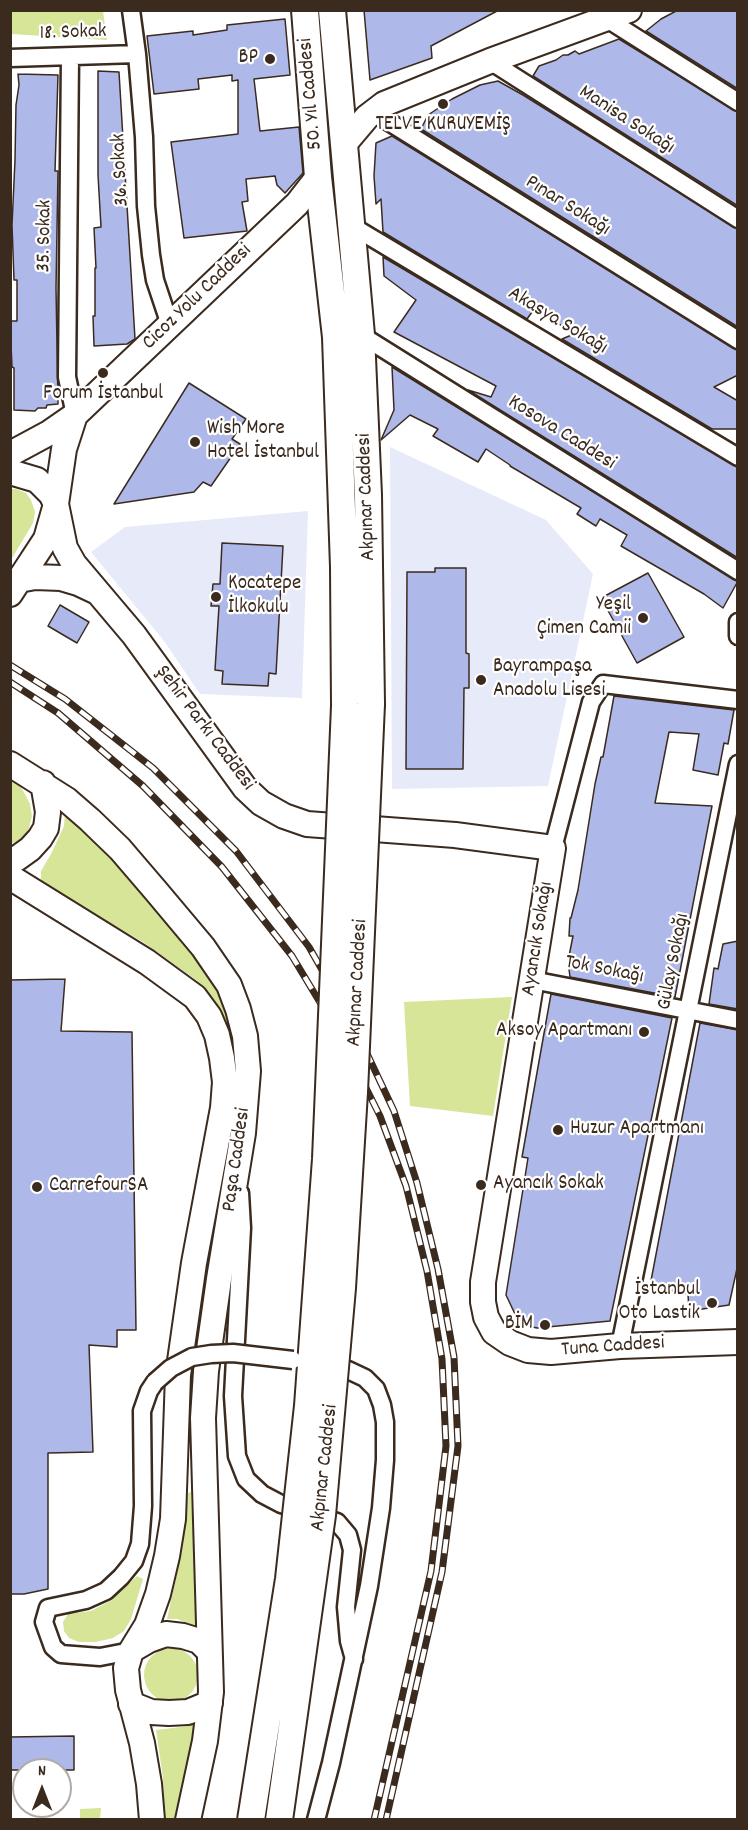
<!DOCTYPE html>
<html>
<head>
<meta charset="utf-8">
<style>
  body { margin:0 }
  #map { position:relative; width:748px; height:1830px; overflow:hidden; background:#fff; font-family:Dekko,sans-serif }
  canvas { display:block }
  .frame { position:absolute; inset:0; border:12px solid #3b2a1e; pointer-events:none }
  .north { position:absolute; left:12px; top:1758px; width:60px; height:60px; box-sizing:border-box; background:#fff; border:2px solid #b1aaa5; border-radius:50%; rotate:0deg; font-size:16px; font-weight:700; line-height:24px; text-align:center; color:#3b2a1e }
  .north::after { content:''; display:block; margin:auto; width:21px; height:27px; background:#3b2a1e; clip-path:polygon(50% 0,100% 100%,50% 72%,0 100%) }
</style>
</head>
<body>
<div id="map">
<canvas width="748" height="1830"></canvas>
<div class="frame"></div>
<div class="north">N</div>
</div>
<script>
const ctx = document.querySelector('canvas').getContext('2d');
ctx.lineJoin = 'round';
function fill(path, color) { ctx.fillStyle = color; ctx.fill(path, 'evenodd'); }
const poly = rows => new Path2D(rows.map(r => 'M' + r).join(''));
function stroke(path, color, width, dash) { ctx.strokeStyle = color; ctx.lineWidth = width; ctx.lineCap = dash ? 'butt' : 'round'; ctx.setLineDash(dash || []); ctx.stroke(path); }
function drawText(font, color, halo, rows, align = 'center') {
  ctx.font = font + ' Dekko,sans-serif'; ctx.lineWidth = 4.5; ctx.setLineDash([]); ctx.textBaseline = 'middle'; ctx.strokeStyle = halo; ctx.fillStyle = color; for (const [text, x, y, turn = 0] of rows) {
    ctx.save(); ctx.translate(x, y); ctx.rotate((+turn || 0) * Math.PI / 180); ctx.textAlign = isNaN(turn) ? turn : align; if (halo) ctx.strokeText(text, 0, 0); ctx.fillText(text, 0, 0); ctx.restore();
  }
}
fill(poly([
  [390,447,546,520,593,574,548,786,392,789],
  [308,511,302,698,200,694,164,641,91,552,125,527]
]), '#e7eaf9');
fill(poly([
  [10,11,103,11,107,40,11,34],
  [11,489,16,489,26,493,31,500,35,512,33,523,11,560],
  [10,779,20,786,25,794,30,804,32,816,29,828,24,837,11,844],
  [65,812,131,877,176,930,224,996,236,1038,236,1092,236,1059,234,1044,216,1003,209,993,196,980,143,942,41,883,41,871,51,854,64,826],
  [512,997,493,1116,410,1106,404,1002],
  [191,1492,197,1626,177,1619,167,1619,177,1574,188,1493],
  [137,1576,143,1579,131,1619,124,1631,113,1638,96,1642,79,1642,69,1638,64,1631,63,1622,68,1614,91,1611,112,1600],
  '144 1675a27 27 0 1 1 54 0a27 27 0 1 1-54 0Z',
  [197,1725,176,1819,164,1819,163,1778,156,1730],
  [101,1808,100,1819,80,1819,80,1809]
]), '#d6e598');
const building = poly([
  [364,10,499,10,431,46,432,58,370,80,364,10],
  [678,10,738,10,738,89,646,31,661,19,678,10],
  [285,19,290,75,254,79,260,131,299,127,303,173,285,193,277,185,275,176,246,179,248,201,242,202,247,231,184,238,171,142,238,134,238,80,232,81,232,75,198,79,199,89,154,94,147,36,193,31,193,35,227,30,227,25,285,19],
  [619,39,738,112,738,206,533,76,539,66,556,60,563,55,568,55,575,51,579,54,619,39],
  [98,71,119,72,135,339,127,344,94,346,93,316,95,316,95,268,96,268,94,228,101,227,98,175,98,71],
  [18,74,58,75,55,171,58,171,56,288,58,404,47,405,46,408,38,408,35,411,14,410,14,368,12,367,10,321,17,321,17,280,14,280,12,225,15,160,16,105,19,85,18,74],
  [498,81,523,95,738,229,738,327,421,129,428,115,452,99,480,85,498,81],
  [392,136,738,350,738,375,714,387,738,401,738,429,712,429,562,339,574,334,535,308,527,319,383,232,381,199,376,204,374,176,376,143,392,136],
  [383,257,738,467,738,558,468,390,491,397,496,386,394,332,416,300,384,276,383,257],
  [392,367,738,581,723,608,704,594,621,546,627,535,600,519,596,526,577,514,581,508,510,466,510,465,486,449,478,462,433,436,438,429,410,415,381,440,394,410,392,367],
  [189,383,246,419,232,439,240,444,211,486,203,482,194,492,114,504,189,383],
  [222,543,283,546,276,674,269,673,268,686,222,684,223,671,215,670,219,606,211,606,213,584,220,584,222,543],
  [435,568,466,568,466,653,469,654,469,688,464,688,463,769,406,769,407,572,435,572,435,568],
  [648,573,684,637,637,663,601,598,648,573],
  [60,605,89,622,77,643,48,626,60,605],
  [614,696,734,710,728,744,724,743,718,775,693,770,699,734,669,732,655,803,712,806,675,997,570,977,568,961,573,936,569,936,570,918,571,918,578,890,595,784,601,757,603,757,614,696],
  [738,941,738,1009,709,1004,714,968,718,969,723,944,738,941],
  [65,979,61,1031,132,1032,136,1330,117,1330,117,1347,89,1345,93,1452,48,1453,48,1589,24,1594,10,1594,10,980,65,979],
  [551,994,672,1018,610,1321,537,1328,528,1326,515,1314,506,1295,528,1158,522,1157,551,994],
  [700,1023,738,1030,738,1264,729,1305,689,1311,688,1294,650,1286,700,1023],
  [74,1736,74,1770,10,1770,10,1737,74,1736]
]);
fill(building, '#aeb9ea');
stroke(building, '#3b2a1e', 1.5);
const street = poly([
  [131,10,137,54,144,137,146,206,151,255,155,280,170,325],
  [603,14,607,19,738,102],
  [70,57,67,377,75,415],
  [10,58,137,54],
  [490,61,738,219],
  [373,112,738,340],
  [352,226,738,457],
  [361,335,738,571],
  [738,622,738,636],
  [553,848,591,702,603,684,738,700],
  [532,980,738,1020],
  [240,1193,242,1228,233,1396,237,1456,246,1479,262,1494,281,1504,337,1522,348,1535,352,1550,346,1607,349,1641,354,1659],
  [620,1346,738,764],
  [131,1651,100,1657,61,1654,53,1647,44,1622,48,1608,86,1600,106,1591,121,1577,134,1561,140,1544,143,1506,142,1411,149,1391,155,1382],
  [316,1820,331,1763,369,1586,381,1508,385,1460,385,1422,382,1405,376,1389,365,1378,348,1370,327,1366]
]);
const secondary = poly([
  [345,143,367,117,384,104,490,61,629,10],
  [10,454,49,433,75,415,297,204,318,177],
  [10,472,37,480,51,494,56,504,65,548,74,564,134,635,245,788,261,803,284,816,307,824,455,835,553,848,483,1282,483,1302,486,1317,494,1332,510,1343,528,1350,551,1352,620,1346,738,1342],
  [19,580,35,577,61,578,78,583,95,591],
  [10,594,46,539,56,504,64,449,75,415],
  [10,764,67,800,90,820,120,849,156,891,203,947,229,985,238,1009,245,1036,248,1071,243,1133,219,1279,206,1371,203,1418,211,1692,205,1741,188,1820],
  [10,860,16,859,30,849,40,838,46,828,48,812,43,783],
  [10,877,147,962,195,997,209,1016,217,1035,222,1058,225,1082,223,1108,194,1263,178,1375,173,1519,167,1556,158,1594,147,1625,131,1651,126,1668,128,1690,142,1743,149,1784,152,1820],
  [132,1650,149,1640,166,1634,183,1636,199,1641,208,1650],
  [131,1704,151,1712,169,1713,188,1712,210,1703]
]);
const primary = poly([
  [305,10,318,177,336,337,344,567,345,706],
  [332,10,361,335,368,495,371,704]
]);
stroke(street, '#3b2a1e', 21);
stroke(secondary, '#3b2a1e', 28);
stroke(primary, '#3b2a1e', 30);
stroke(street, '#fff', 16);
stroke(secondary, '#fff', 24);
stroke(primary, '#fff', 26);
const rail = poly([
  [10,665,65,699,153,768,236,851,309,947,354,1026,394,1111,417,1183,438,1269,454,1357,458,1446,442,1572,386,1820],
  [10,682,58,713,143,786,222,867,292,956,339,1034,380,1116,406,1186,427,1271,442,1359,446,1446,431,1571,374,1820]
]);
stroke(rail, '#3b2a1e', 7);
stroke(rail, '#fff', 4.5, [14]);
const streetBridge = poly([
  [155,1382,171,1368,192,1357,211,1354,233,1353,293,1360]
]);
const primaryBridge = poly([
  [251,1820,289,1579,308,1406,326,1159,345,706],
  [279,1820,322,1515,342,1288,354,1092,371,704]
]);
stroke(streetBridge, '#3b2a1e', 21, []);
stroke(primaryBridge, '#3b2a1e', 30, []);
stroke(streetBridge, '#fff', 16);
stroke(primaryBridge, '#fff', 26);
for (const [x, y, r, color] of [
  [270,59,6,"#3b2a1e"],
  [443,104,6,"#3b2a1e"],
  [103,373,6,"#3b2a1e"],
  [195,442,6,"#3b2a1e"],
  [216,597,6,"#3b2a1e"],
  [643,618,6,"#3b2a1e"],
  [481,680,6,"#3b2a1e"],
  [644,1032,6,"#3b2a1e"],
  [558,1130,6,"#3b2a1e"],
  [481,1185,6,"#3b2a1e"],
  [37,1187,6,"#3b2a1e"],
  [712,1303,6,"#3b2a1e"],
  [545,1325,6,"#3b2a1e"]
]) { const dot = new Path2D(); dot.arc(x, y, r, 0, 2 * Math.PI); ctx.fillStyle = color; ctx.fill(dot); stroke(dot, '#fff', 2); }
drawText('21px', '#3b2a1e', '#fff', [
  ["18. Sokak",73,34,-2],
  ["50. Yıl Caddesi",312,94,-95],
  ["Manisa Sokağı",626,121,33],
  ["36. Sokak",122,170,-93],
  ["Pınar Sokağı",567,207,32],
  ["35. Sokak",46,236,-89],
  ["Cicoz Yolu Caddesi",198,298,-44],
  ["Akasya Sokağı",557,322,31],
  ["Kosova Caddesi",561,434,32],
  ["Akpınar Caddesi",368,497,-92],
  ["Şehir Parkı Caddesi",204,729,53],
  ["Ayancık Sokağı",539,939,-81],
  ["Gülay Sokağı",675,962,-79],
  ["Tok Sokağı",604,971,11],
  ["Akpınar Caddesi",359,983,-87],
  ["Paşa Caddesi",238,1160,-82],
  ["Tuna Caddesi",613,1348,-4],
  ["Akpınar Caddesi",326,1468,-84]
]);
drawText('21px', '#3b2a1e', '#fff', [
  ["BP",258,59,"right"],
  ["TELVE KURUYEMİŞ",443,126,"center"],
  ["Forum İstanbul",103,395,"center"],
  ["Wish More",207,430],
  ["Hotel İstanbul",207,454],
  ["Kocatepe",228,585],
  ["İlkokulu",228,609],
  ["Yeşil",631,606,"right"],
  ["Çimen Camii",631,630,"right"],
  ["Bayrampaşa",493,668],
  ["Anadolu Lisesi",493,692],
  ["Aksoy Apartmanı",632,1032,"right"],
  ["Huzur Apartmanı",570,1130],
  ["Ayancık Sokak",493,1185],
  ["CarrefourSA",49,1187],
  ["İstanbul",700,1291,"right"],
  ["Oto Lastik",700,1315,"right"],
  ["BİM",533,1325,"right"]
], 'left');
</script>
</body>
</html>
